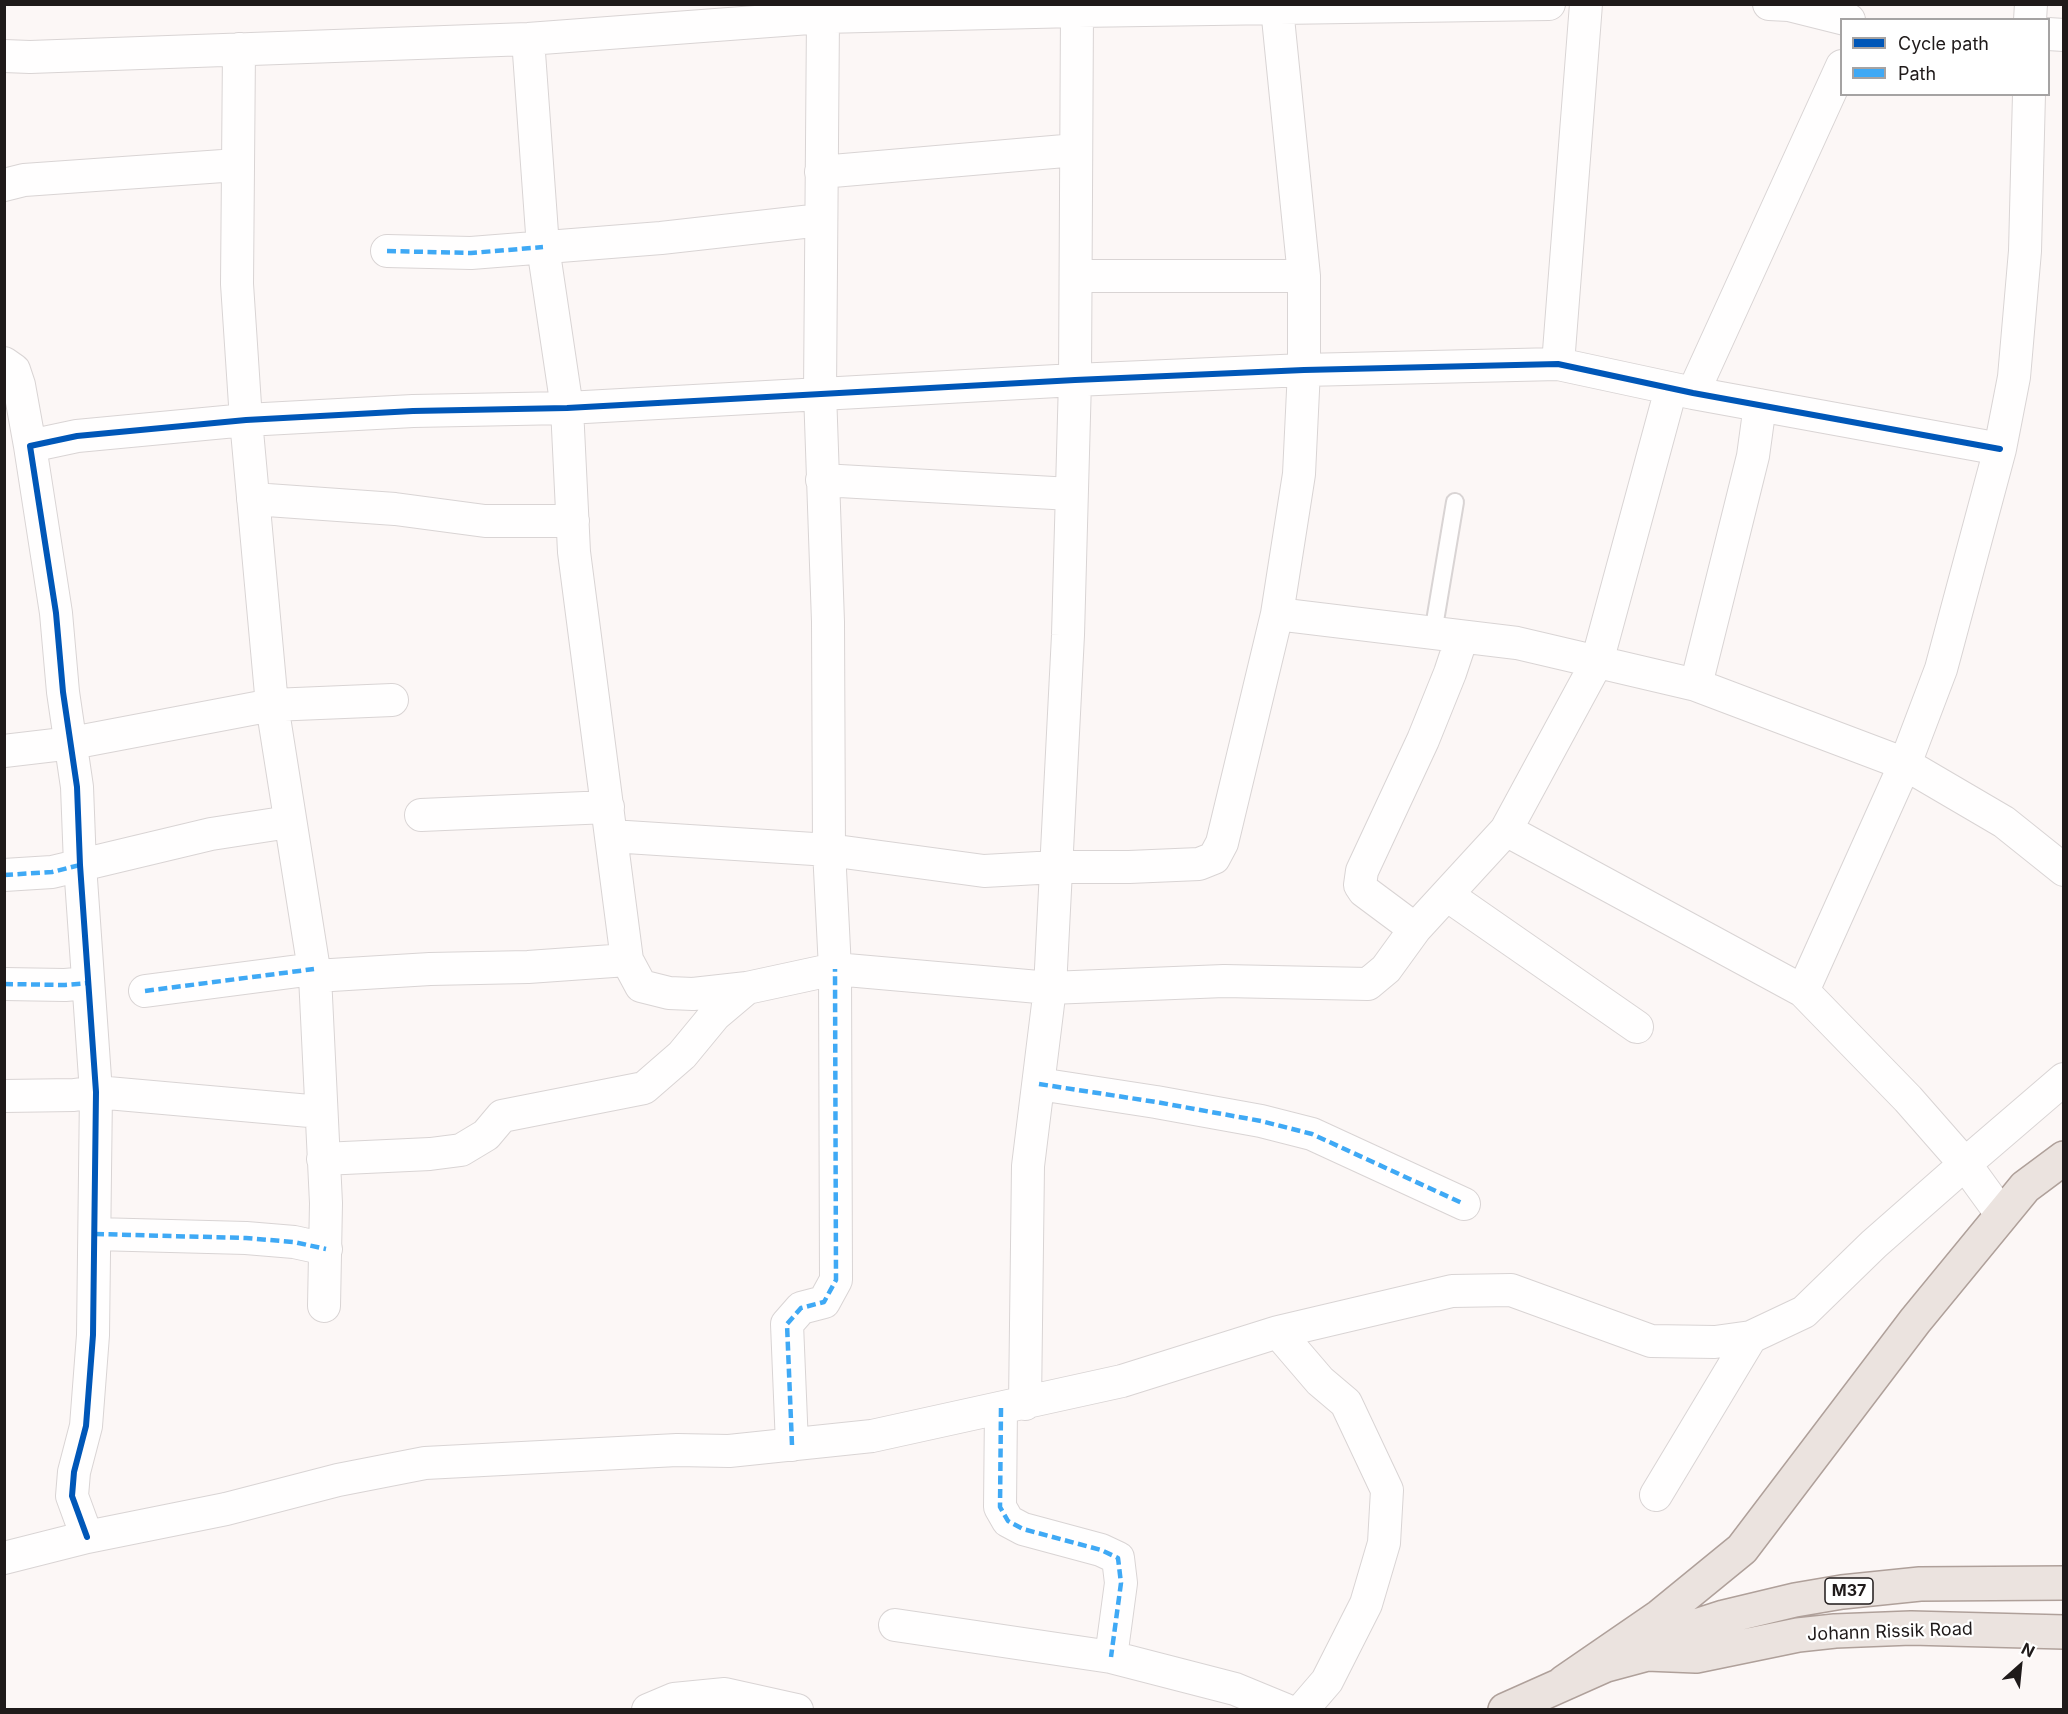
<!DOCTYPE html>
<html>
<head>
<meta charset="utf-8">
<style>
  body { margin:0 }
  #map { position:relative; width:2068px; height:1714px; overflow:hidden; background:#fcf7f6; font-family:Inter,sans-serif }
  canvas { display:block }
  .frame { position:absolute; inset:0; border:6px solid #1f1a1a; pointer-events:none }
  .legend { position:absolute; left:1840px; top:18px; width:210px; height:78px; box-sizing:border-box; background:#fff; border:2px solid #a5a3a3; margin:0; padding:8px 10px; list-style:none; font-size:18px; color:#1f1a1a }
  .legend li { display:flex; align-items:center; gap:12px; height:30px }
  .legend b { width:30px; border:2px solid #a5a3a3 }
  .north { position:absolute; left:1990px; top:1636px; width:60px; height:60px; -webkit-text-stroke:4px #fff; paint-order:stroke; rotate:27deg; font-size:16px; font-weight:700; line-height:24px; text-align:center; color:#1f1a1a }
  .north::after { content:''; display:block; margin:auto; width:21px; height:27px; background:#1f1a1a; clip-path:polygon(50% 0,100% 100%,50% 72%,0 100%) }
</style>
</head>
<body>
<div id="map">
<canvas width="2068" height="1714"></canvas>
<div class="frame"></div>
<ul class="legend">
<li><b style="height:8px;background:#0057b8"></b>Cycle path</li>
<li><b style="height:8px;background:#3fa9f5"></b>Path</li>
</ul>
<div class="north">N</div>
</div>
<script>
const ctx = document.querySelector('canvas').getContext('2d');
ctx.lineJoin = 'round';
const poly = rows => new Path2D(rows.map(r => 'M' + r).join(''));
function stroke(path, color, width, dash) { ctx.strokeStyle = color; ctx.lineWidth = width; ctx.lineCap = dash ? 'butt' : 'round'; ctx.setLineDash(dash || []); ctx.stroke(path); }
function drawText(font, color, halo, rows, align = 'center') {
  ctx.font = font + ' Inter,sans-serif'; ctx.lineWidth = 4.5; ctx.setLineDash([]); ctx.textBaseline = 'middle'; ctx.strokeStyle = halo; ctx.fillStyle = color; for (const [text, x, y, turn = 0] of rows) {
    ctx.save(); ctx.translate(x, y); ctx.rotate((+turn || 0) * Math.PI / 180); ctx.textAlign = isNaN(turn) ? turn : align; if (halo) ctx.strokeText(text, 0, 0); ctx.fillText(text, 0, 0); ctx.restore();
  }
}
const lane = poly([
  [1433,633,1455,502]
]);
const street = poly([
  [1769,4,1789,5,1849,20],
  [2030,20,2031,4],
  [2048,34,2064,35],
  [528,39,543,247,567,408,574,552,627,960,641,986,669,993,693,994,747,988],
  [239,49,237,284,246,420,272,705,315,976,326,1203,324,1306],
  [4,56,30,57,528,39,823,17,1077,11,1549,4],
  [821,172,1076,150],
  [4,185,24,180,237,165],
  [387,251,471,253,661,238,821,220],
  [1076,276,1304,276],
  [4,363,14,370,19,385,30,446],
  [1558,364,1586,4],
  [1693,393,1842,66],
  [822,480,1071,494],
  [253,499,395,509,485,521,573,521],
  [1277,614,1517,643,1696,685,1905,764,2004,822,2064,870],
  [1696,685,1753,456,1760,405],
  [4,751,72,743,272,705,392,700],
  [421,815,608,807],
  [611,836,829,850,984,871,1056,867,1129,867,1199,864,1214,858,1222,843,1277,614,1299,474,1304,370,1304,276,1277,8],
  [4,875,52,872,211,834,289,822],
  [1447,895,1637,1027],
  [1415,929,1364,891,1360,885,1362,871,1423,740,1450,673,1462,637],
  [315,976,430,969,528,967,627,960],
  [4,984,65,985,88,983],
  [145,991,314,969],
  [1803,991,1905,764,1941,669,2000,449,2014,377,2025,251,2029,94],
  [1039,1084,1156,1102,1261,1121,1312,1134,1464,1204],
  [4,1096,74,1095,96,1092,321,1112],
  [323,1159,430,1154,461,1150,486,1135,502,1116,644,1088,682,1055,715,1015,747,988,835,969,1050,988,1224,981,1368,984,1386,969,1415,929,1506,830],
  [2002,1215,1965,1164,2064,1079],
  [95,1234,246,1238,294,1242,326,1249],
  [1278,1332,1452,1291,1511,1290,1651,1341,1715,1342,1751,1337,1804,1312,1874,1244,1965,1164,1908,1099,1803,991,1506,830,1597,662,1671,389],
  [1025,1404,1028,1166,1050,988,1068,635,1075,380,1077,11],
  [1001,1408,1000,1507,1008,1521,1023,1529,1101,1550,1118,1558,1121,1583,1111,1657],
  [792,1445,787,1324,801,1308,824,1302,836,1280,835,969,829,850,828,622,820,392,823,17],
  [1656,1495,1751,1337],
  [87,1537,72,1496,74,1472,86,1426,93,1335,96,1092,80,865,77,787,63,692,56,613,30,446,77,436,246,420,413,411,567,408,1075,380,1304,370,1558,364,1693,393,2000,449],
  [4,1558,87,1537,226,1509,338,1480,425,1463,677,1450,729,1451,872,1436,1122,1381,1278,1332,1320,1381,1346,1403,1387,1490,1384,1543,1366,1604,1327,1681,1302,1710],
  [895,1625,1111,1657,1235,1689,1286,1710],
  [648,1710,674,1699,725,1694,797,1710]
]);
const primary = poly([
  [1647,1654,1690,1628,1724,1617,1795,1600,1842,1592,1920,1584,2064,1583],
  [1564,1682,1660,1616,1742,1549,1915,1321,2025,1187,2064,1158],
  [1505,1710,1606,1665,1647,1654,1696,1656,1798,1635,1835,1631,1911,1628,2064,1632]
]);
stroke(lane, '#d9d4d4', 20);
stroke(street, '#d9d4d4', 34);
stroke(primary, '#afa09a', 36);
stroke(lane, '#fffefe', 16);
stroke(street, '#fffefe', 32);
stroke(primary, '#ebe3df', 33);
stroke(poly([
  [387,251,471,253,543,247],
  [4,875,52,872,80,865],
  [4,984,65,985,88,983],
  [145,991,314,969],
  [1039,1084,1156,1102,1261,1121,1312,1134,1464,1204],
  [95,1234,246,1238,294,1242,326,1249],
  [1001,1408,1000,1507,1008,1521,1023,1529,1101,1550,1118,1558,1121,1583,1111,1657],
  [792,1445,787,1324,801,1308,824,1302,836,1280,835,969]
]), '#3fa9f5', 4.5, [9, 4.5]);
stroke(poly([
  [87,1537,72,1496,74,1472,86,1426,93,1335,96,1092,80,865,77,787,63,692,56,613,30,446,77,436,246,420,413,411,567,408,1075,380,1304,370,1558,364,1693,393,2000,449]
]), '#0057b8', 6);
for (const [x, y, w] of [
  [1849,1591,48]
]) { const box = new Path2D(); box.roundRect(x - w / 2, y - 13, w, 26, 4.5); ctx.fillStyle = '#fff'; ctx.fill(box); stroke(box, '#1f1a1a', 1.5); }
drawText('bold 16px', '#1f1a1a', null, [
  ["M37",1849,1591]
]);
drawText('18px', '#1f1a1a', '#fff', [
  ["Johann Rissik Road",1890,1632,-2]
]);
</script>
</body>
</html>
